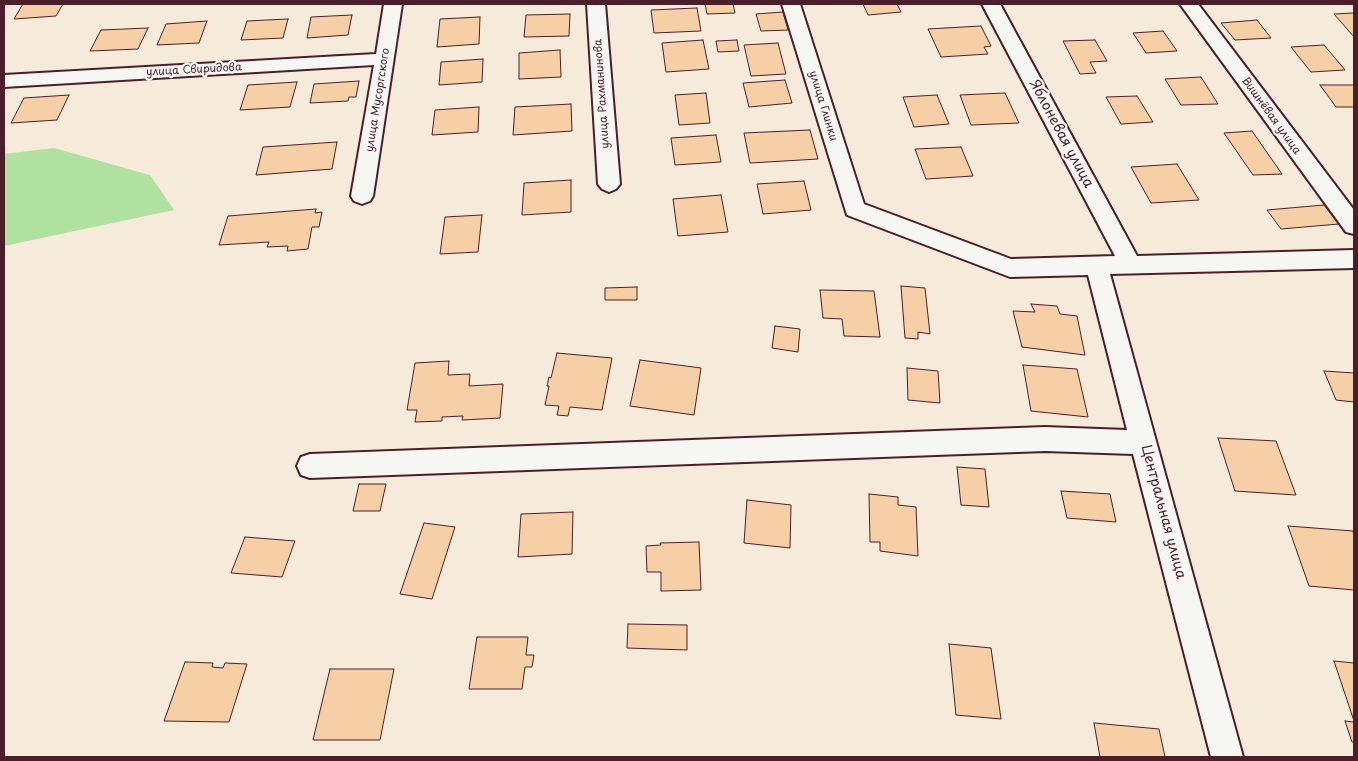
<!DOCTYPE html>
<html>
<head>
<meta charset="utf-8">
<style>
  body { margin:0 }
  #map { position:relative; width:1358px; height:761px; overflow:hidden; background:#f6eadb; font-family:"Playpen Sans",sans-serif }
  canvas { display:block }
  .frame { position:absolute; inset:0; border:5px solid #4a1f2b; pointer-events:none }
</style>
</head>
<body>
<div id="map">
<canvas width="1358" height="761"></canvas>
<div class="frame"></div>
</div>
<script>
const ctx = document.querySelector('canvas').getContext('2d');
ctx.lineJoin = 'round';
function fill(path, color) { ctx.fillStyle = color; ctx.fill(path, 'evenodd'); }
const poly = rows => new Path2D(rows.map(r => 'M' + r).join(''));
function stroke(path, color, width, dash) { ctx.strokeStyle = color; ctx.lineWidth = width; ctx.lineCap = dash ? 'butt' : 'round'; ctx.setLineDash(dash || []); ctx.stroke(path); }
function drawText(font, color, halo, rows, align = 'center') {
  ctx.font = font + ' "Playpen Sans",sans-serif'; ctx.lineWidth = 4.5; ctx.setLineDash([]); ctx.textBaseline = 'middle'; ctx.strokeStyle = halo; ctx.fillStyle = color; for (const [text, x, y, turn = 0] of rows) {
    ctx.save(); ctx.translate(x, y); ctx.rotate((+turn || 0) * Math.PI / 180); ctx.textAlign = isNaN(turn) ? turn : align; if (halo) ctx.strokeText(text, 0, 0); ctx.fillText(text, 0, 0); ctx.restore();
  }
}
fill(poly([
  [54,148,150,175,174,210,4,246,4,154]
]), '#b0e1a1');
const building = poly([
  [23,4,63,4,56,16,14,19,23,4],
  [705,4,733,4,735,13,707,14,705,4],
  [863,4,897,4,901,12,868,15,863,4],
  [697,8,701,31,654,33,651,10,697,8],
  [783,12,788,30,761,31,756,14,783,12],
  [1354,13,1354,37,1334,14,1354,13],
  [570,14,569,36,524,37,526,15,570,14],
  [352,15,348,35,307,38,311,17,352,15],
  [480,17,479,44,437,47,440,19,480,17],
  [288,19,283,38,241,40,247,21,288,19],
  [1257,20,1271,38,1235,40,1221,23,1257,20],
  [207,21,199,43,157,45,166,24,207,21],
  [981,26,991,46,984,47,988,54,941,57,928,29,981,26],
  [148,28,138,49,90,51,101,30,148,28],
  [1163,31,1177,51,1146,53,1133,33,1163,31],
  [703,40,709,69,666,72,662,43,703,40],
  [737,40,739,51,718,52,716,41,737,40],
  [1095,40,1107,61,1090,62,1096,73,1080,74,1063,41,1095,40],
  [778,43,786,74,751,76,744,45,778,43],
  [1324,45,1345,70,1311,72,1291,47,1324,45],
  [560,50,561,77,519,79,519,53,560,50],
  [483,59,482,82,439,85,441,62,483,59],
  [1201,77,1218,104,1181,105,1165,79,1201,77],
  [785,80,792,103,749,107,743,83,785,80],
  [359,81,356,97,349,97,348,101,310,103,314,84,359,81],
  [297,82,290,107,240,110,248,85,297,82],
  [1320,85,1354,85,1354,107,1336,107,1320,85],
  [706,93,710,123,679,125,675,95,706,93],
  [1005,93,1019,123,971,125,960,95,1005,93],
  [69,95,57,120,11,123,24,98,69,95],
  [937,95,949,124,914,127,903,97,937,95],
  [1137,96,1153,122,1121,124,1106,97,1137,96],
  [571,104,572,131,513,135,515,107,571,104],
  [479,107,478,132,432,135,435,110,479,107],
  [810,130,818,159,750,163,744,133,810,130],
  [1252,131,1282,174,1253,175,1224,133,1252,131],
  [716,135,721,162,675,165,671,138,716,135],
  [337,142,332,169,256,175,263,147,337,142],
  [961,147,973,176,926,179,915,149,961,147],
  [1177,164,1199,200,1151,203,1131,167,1177,164],
  [571,180,571,212,522,215,524,183,571,180],
  [804,181,811,210,763,214,757,184,804,181],
  [721,195,728,232,678,236,673,199,721,195],
  [1324,205,1339,224,1281,229,1267,210,1324,205],
  [316,209,315,213,322,212,319,227,312,227,308,249,287,251,288,246,267,247,269,242,219,245,228,216,316,209],
  [482,215,478,252,440,254,445,217,482,215],
  [901,286,925,288,930,334,918,332,918,339,905,338,901,286],
  [637,287,637,300,605,300,605,288,637,287],
  [820,290,874,291,880,337,844,336,842,319,823,318,820,290],
  [1031,304,1057,306,1060,314,1077,316,1085,355,1022,347,1013,311,1035,312,1031,304],
  [775,326,800,329,798,352,772,348,775,326],
  [557,353,612,358,602,410,570,407,568,416,557,415,559,406,545,405,549,386,547,386,549,377,551,378,557,353],
  [640,360,701,368,694,415,630,406,640,360],
  [449,361,448,375,470,374,469,386,503,384,500,418,462,420,463,416,442,417,442,421,415,422,417,410,407,410,415,363,449,361],
  [1023,365,1077,369,1088,417,1031,411,1023,365],
  [907,368,938,371,940,403,908,400,907,368],
  [1324,371,1354,373,1354,402,1336,400,1324,371],
  [1218,438,1276,441,1296,495,1235,491,1218,438],
  [957,467,985,469,989,507,961,505,957,467],
  [359,484,386,484,380,511,353,511,359,484],
  [1061,491,1110,494,1116,522,1067,518,1061,491],
  [869,494,898,497,898,505,916,507,918,556,880,551,880,542,870,542,869,494],
  [747,500,791,505,790,548,744,543,747,500],
  [573,512,572,554,518,557,521,514,573,512],
  [424,523,455,527,432,599,400,594,424,523],
  [1288,526,1353,531,1354,536,1354,590,1309,586,1288,526],
  [245,537,295,541,282,577,231,573,245,537],
  [699,542,701,590,661,591,661,572,647,572,646,546,661,545,660,543,699,542],
  [628,624,687,625,687,650,627,648,628,624],
  [477,637,528,637,526,655,534,655,532,667,525,667,522,689,469,689,477,637],
  [949,644,991,648,1001,719,956,715,949,644],
  [1334,661,1354,663,1354,721,1334,661],
  [185,662,213,663,212,667,223,668,225,663,247,664,229,722,164,721,185,662],
  [330,669,394,669,380,740,313,740,330,669],
  [1345,721,1354,722,1354,742,1352,742,1345,721],
  [1094,723,1159,729,1165,757,1100,757,1094,723]
]);
fill(building, '#f7cfa6');
stroke(building, '#4a1f2b', 1);
const minor = poly([
  [384,4,402,4,373,196,370,201,362,204,354,201,351,196,374,65,4,87,4,75,376,54,384,4],
  [587,4,605,4,620,184,616,189,609,192,602,189,598,184,587,4],
  [782,4,800,4,864,204,1011,259,1115,256,982,4,1000,4,1137,256,1354,250,1354,268,1110,274,1243,757,1211,757,1133,454,1045,451,310,478,301,475,297,466,301,457,310,454,1045,427,1127,430,1088,275,1010,277,847,215,782,4],
  [1180,4,1198,4,1354,210,1354,234,1346,232,1180,4]
]);
stroke(minor, '#4a1f2b', 4);
fill(minor, '#f6f6f2');
drawText('11px', '#4a1f2b', '#f6f6f2', [
  ["улица Свиридова",194,70,-3],
  ["улица Рахманинова",602,94,-94],
  ["улица Мусоргского",378,100,-81],
  ["улица Глинки",823,106,73],
  ["Вишнёвая улица",1271,116,54]
]);
drawText('14px', '#4a1f2b', '#f6f6f2', [
  ["Яблоневая улица",1061,134,62],
  ["Центральная улица",1163,512,75]
]);
</script>
</body>
</html>
